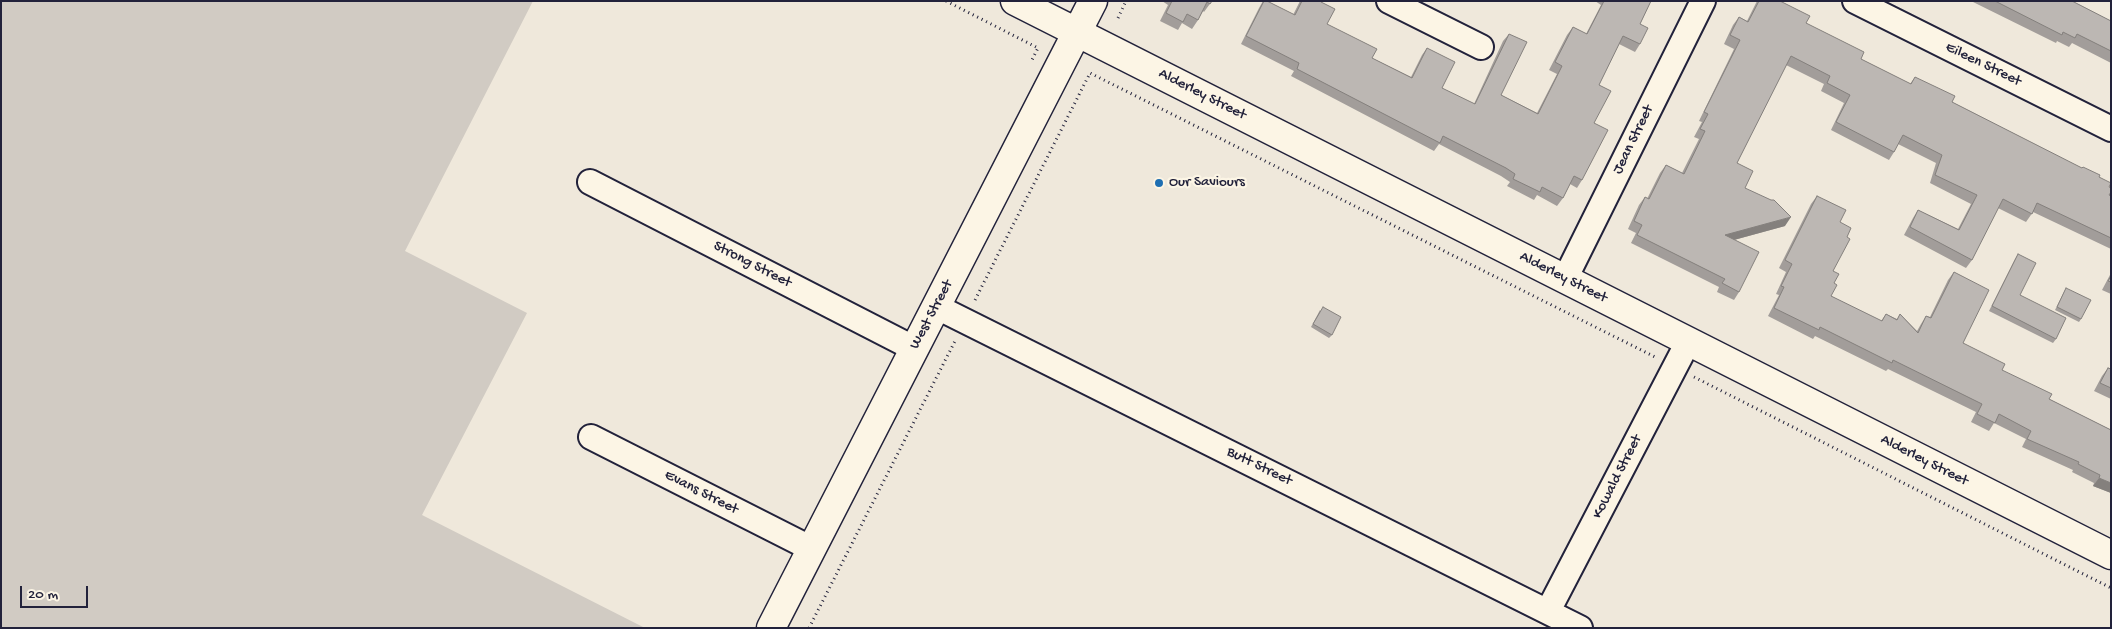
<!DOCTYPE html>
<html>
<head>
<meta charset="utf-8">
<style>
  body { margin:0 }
  #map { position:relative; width:2112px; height:629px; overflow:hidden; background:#efe8db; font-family:"Gochi Hand",sans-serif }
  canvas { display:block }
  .frame { position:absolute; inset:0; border:2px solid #22223b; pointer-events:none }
  .scale { position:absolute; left:20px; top:586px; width:68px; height:22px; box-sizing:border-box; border:2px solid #22223b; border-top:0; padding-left:6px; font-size:15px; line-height:18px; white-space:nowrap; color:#22223b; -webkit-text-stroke:4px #fcf5e5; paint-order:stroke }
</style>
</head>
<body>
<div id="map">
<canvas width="2112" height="629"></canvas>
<div class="frame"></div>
<div class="scale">20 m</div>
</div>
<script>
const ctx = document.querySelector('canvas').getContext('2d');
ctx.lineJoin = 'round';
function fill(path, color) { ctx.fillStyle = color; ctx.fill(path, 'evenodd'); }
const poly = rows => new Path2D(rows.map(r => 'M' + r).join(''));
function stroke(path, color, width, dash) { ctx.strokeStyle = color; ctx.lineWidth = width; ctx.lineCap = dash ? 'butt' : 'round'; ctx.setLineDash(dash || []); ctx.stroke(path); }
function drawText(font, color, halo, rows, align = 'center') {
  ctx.font = font + ' "Gochi Hand",sans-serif'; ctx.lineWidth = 4.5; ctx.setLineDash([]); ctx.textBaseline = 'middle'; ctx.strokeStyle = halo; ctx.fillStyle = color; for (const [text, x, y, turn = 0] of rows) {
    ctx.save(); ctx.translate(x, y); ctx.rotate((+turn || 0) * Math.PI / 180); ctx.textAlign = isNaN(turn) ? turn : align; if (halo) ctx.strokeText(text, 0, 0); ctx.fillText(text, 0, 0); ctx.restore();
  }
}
fill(poly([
  [1,1,533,1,405,251,527,313,422,515,645,628,1,628]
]), '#d1cbc3');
const street = poly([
  [1389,1,1481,47],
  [1855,1,2111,129],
  [590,182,915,349],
  [1565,279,1703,1],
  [937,307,1580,628],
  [591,437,812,549],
  [1548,611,1688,342]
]);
const secondary = poly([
  [1015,1,2111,555],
  [771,628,1093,1]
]);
stroke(street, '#22223b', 28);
stroke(secondary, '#22223b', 31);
stroke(poly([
  [946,1,1038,48,1032,60],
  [1118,18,1126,1],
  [975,300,1090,73,1655,357],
  [1694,377,2111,588],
  [809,628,955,341]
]), '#22223b', 3, [1, 4]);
stroke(street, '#fcf5e5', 24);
stroke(secondary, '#fcf5e5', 28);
fill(poly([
  [1162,1,1212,1,1204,12,1203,11,1198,20,1192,29,1182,23,1178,30,1160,21,1168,5],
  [1263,1,1293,15,1300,1,1321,1,1327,24,1372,58,1411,77,1422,55,1427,48,1442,88,1474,104,1503,41,1509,34,1501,95,1537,113,1557,74,1549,70,1567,35,1573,27,1586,34,1601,5,1595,1,1651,1,1640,24,1640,44,1635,52,1619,44,1599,85,1594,123,1582,180,1577,188,1570,184,1563,198,1557,206,1537,195,1534,200,1507,186,1510,182,1501,176,1439,144,1434,151,1291,76,1294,71,1241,44,1259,8],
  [1757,1,1780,1,1806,23,1861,59,1910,84,1915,77,1952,102,2099,177,2109,187,2109,195,2111,196,2111,249,2033,212,2026,222,1998,208,1972,260,1966,268,1904,235,1913,218,1918,210,1958,229,1971,204,1930,183,1936,163,1898,144,1894,152,1889,160,1831,130,1844,103,1821,91,1824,84,1786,65,1737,163,1745,188,1785,226,1734,240,1739,292,1734,300,1717,292,1719,287,1631,243,1636,233,1628,229,1639,205,1645,197,1647,199,1660,173,1666,165,1682,173,1699,139,1694,137,1702,122,1699,121,1734,49,1724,44,1733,25,1739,17,1747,21],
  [1971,1,2072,1,2111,21,2111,63,2072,43,2069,47,2057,41,2056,43],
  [1817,196,1840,222,1847,237,1833,271,1834,283,1831,296,1881,321,1886,314,1897,319,1900,314,1917,331,1921,324,1926,316,1930,317,1948,280,1954,272,1963,343,2002,370,2049,399,2111,430,2111,493,2093,486,2094,483,2072,472,2073,470,2022,447,2026,439,1994,423,1989,431,1971,422,1976,412,1888,369,1886,371,1815,336,1813,339,1768,316,1779,295,1776,294,1786,272,1779,268,1811,204],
  [2018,254,2020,295,2056,339,2053,343,1989,311,2015,259],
  [2111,273,2111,294,2102,290],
  [2066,288,2081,319,2079,322,2055,310],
  [1320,310,1332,335,1329,338,1311,327],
  [2108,368,2111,369,2111,399,2094,391,2102,376]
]), '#a29d9a');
fill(poly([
  [1791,217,1785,226,1719,244,1725,235],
  [2099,478,2111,483,2111,493,2093,486]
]), '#84807d');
const building = poly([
  [1172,1,1212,1,1210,4,1207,2,1198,20,1187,14,1183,22,1166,13,1172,1],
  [1264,1,1267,1,1295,15,1302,1,1321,1,1321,2,1335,9,1327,24,1377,49,1372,58,1412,78,1427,48,1455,62,1442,88,1475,104,1509,34,1527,42,1501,95,1538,114,1562,66,1555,62,1573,27,1587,34,1604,1,1651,1,1640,24,1648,28,1640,44,1623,36,1599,85,1611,91,1594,123,1608,130,1582,180,1574,176,1563,198,1542,187,1540,192,1513,179,1515,174,1506,168,1443,136,1440,143,1297,69,1299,63,1246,36,1264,1],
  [1759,1,1780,1,1810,16,1806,23,1864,52,1861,59,1911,84,1915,77,1955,96,1952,102,2082,168,2083,167,2100,175,2099,177,2111,183,2109,187,2111,188,2111,192,2109,195,2111,196,2111,238,2037,203,2032,214,2003,199,1972,260,1910,227,1918,210,1959,230,1977,195,1935,175,1942,155,1903,135,1894,152,1836,122,1850,95,1827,83,1830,76,1791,56,1737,163,1753,171,1745,188,1771,200,1774,200,1791,217,1725,235,1759,252,1739,292,1722,283,1725,279,1637,235,1642,225,1634,221,1645,197,1649,199,1666,165,1684,174,1705,131,1700,129,1708,114,1704,112,1740,40,1730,35,1739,17,1748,22,1759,1],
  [1995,1,2072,1,2111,21,2111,51,2077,34,2075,38,2063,32,2062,35,1995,1],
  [1817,196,1846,210,1840,222,1851,228,1847,237,1850,239,1833,271,1839,274,1834,283,1837,285,1831,296,1882,321,1886,314,1897,320,1900,314,1918,333,1926,316,1931,318,1954,272,1989,290,1963,343,2005,364,2002,370,2052,394,2049,399,2111,430,2111,483,2099,478,2100,475,2078,464,2079,462,2027,439,2031,431,1999,414,1995,423,1977,414,1982,404,1893,360,1892,363,1820,327,1819,330,1774,308,1784,287,1781,286,1792,264,1785,260,1817,196],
  [2018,254,2036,263,2020,295,2066,318,2056,339,1992,306,2018,254],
  [2111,276,2111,282,2108,281,2111,276],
  [2066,288,2091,300,2081,319,2057,307,2066,288],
  [1323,307,1341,317,1332,335,1313,324,1323,307],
  [2108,368,2111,369,2111,388,2100,383,2108,368]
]);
fill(building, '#bcb7b3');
stroke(building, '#84807d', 1);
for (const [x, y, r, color] of [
  [1159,183,5,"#1f6fb2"]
]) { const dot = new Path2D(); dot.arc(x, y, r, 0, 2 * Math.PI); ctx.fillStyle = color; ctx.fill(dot); stroke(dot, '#fcf5e5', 2); }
drawText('15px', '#22223b', '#fcf5e5', [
  ["Eileen Street",1983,65,26],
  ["Alderley Street",1202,95,27],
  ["Jean Street",1634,140,-64],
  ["Strong Street",752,265,27],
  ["Alderley Street",1563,278,27],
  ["West Street",932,315,-62],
  ["Alderley Street",1924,461,27],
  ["Butt Street",1259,467,26],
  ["Kowald Street",1618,477,-63],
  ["Evans Street",701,493,27]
]);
drawText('15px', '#22223b', '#fcf5e5', [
  ["Our Saviours",1169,183]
], 'left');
</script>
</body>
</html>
